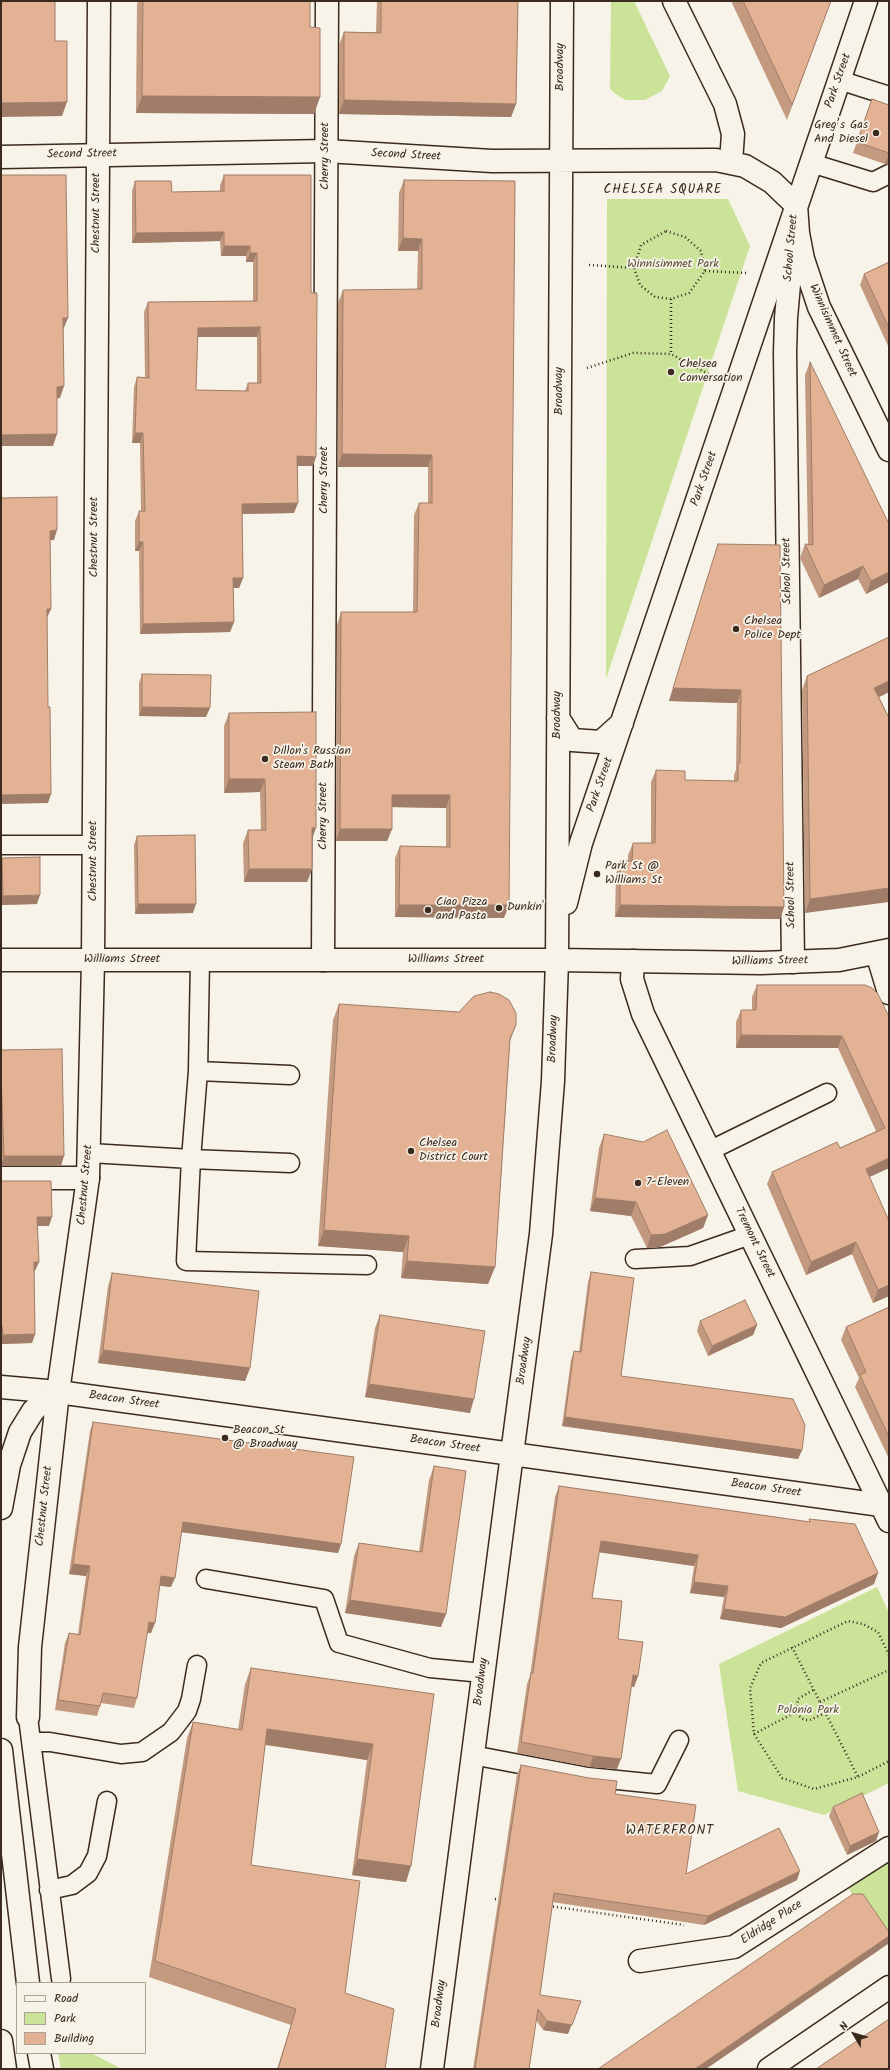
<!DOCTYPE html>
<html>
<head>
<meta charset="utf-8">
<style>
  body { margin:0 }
  #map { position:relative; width:890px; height:2070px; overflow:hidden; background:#f7f3e8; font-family:Kalam,sans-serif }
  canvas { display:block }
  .frame { position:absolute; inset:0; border:2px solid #3b2a1e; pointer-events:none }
  .legend { position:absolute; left:16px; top:1982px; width:130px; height:72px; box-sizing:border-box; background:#f7f3e8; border:1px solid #aca397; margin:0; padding:5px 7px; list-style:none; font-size:12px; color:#3b2a1e }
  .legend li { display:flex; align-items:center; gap:8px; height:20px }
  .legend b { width:20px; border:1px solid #aca397 }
  .north { position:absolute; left:834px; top:2014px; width:40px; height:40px; -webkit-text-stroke:3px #f7f3e8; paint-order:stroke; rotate:308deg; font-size:11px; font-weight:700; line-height:16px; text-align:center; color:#3b2a1e }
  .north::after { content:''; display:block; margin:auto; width:14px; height:18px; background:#3b2a1e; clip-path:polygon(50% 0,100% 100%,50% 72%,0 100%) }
</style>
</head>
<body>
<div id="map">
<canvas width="890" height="2070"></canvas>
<div class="frame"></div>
<ul class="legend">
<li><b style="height:5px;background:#f7f3e8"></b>Road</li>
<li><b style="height:11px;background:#cae399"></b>Park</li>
<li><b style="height:11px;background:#e3b295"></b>Building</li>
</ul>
<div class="north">N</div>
</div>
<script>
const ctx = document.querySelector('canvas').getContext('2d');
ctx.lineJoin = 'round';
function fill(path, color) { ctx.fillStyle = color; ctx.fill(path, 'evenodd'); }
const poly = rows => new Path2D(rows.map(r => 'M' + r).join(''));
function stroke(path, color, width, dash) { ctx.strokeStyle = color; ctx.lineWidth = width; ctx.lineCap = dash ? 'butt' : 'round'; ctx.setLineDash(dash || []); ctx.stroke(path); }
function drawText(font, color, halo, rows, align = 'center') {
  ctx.font = font + ' Kalam,sans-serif'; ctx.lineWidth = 3.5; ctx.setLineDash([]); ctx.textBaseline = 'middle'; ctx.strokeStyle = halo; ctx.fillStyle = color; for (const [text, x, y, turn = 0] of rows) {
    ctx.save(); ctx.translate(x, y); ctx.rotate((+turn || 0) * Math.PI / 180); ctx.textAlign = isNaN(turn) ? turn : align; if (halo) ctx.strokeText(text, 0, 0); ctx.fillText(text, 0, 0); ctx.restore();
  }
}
fill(poly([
  [611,1,634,1,670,76,662,91,645,100,626,100,617,95,610,89],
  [607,199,728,199,750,246,606,679],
  [877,1587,889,1613,889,1783,824,1815,738,1791,719,1664],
  [889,1859,889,1943,888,1944,848,1888],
  [58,2053,91,2053,122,2069,61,2069]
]), '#cae399');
const lane = poly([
  [839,80,889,96],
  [811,163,873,182,889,174],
  [1,845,94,845],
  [200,960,198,1071,191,1159,290,1163],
  [198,1071,290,1075],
  [709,1151,827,1093],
  [90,1153,191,1159,186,1261,367,1265],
  [635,1259,690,1256,750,1235],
  [206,1579,324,1599,339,1643,430,1668,483,1673],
  [28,1717,61,1979],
  [31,1742,50,1742,121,1754,142,1752,171,1732,187,1711,191,1699,197,1665],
  [472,1755,588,1777,657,1784,679,1740],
  [49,1890,72,1885,88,1873,97,1856,107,1801]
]);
const street = poly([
  [877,953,889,993],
  [93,960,99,1],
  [323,960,327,1],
  [633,961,632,979,643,1014,889,1521],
  [793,962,785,353,786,318,794,228],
  [1,1178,88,1178],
  [1,1387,58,1392,30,1647,28,1717],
  [640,1961,734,1947,889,1848],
  [432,2069,512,1454,881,1505,889,1504],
  [769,2069,889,1987]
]);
const secondary = poly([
  [674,1,725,104,733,134,731,162],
  [1,157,326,151,492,161,716,160,745,166,772,182,796,205,798,233,803,259,819,307,889,450],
  [558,718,572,740,601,742,622,723],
  [566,903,581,843,866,1],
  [1,960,557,960,761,963,839,960,889,950],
  [93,960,88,1178,58,1392,512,1454,541,1234,553,1081,557,960,562,1]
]);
const highway = poly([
  [1,1508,9,1465,20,1432,33,1411,40,1404,58,1392],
  [1,1750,28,1983],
  [1,2041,5,2069],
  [39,2053,42,2069]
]);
stroke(lane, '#3b2a1e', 21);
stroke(street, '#3b2a1e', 25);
stroke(secondary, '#3b2a1e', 25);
stroke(highway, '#3b2a1e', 25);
stroke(poly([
  [666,231,685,237,701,251,705,271,689,293,671,299,655,297,640,285,634,268,641,245,666,231],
  [589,265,634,268],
  [705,271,746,273],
  [671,299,671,354],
  [587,368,633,353,671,354,710,375],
  [792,1647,858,1777],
  [889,1655,878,1632,863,1624,848,1621,761,1663,750,1688,754,1734,782,1778,814,1789,858,1777,889,1761],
  [813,1690,798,1699,796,1712,801,1718,805,1720,810,1720,825,1713],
  [820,1702,889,1670],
  [754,1734,796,1712],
  [495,1899,502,1900],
  [549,1906,684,1925]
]), '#3b2a1e', 2.5, [1, 3]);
stroke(lane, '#f7f3e8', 18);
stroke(street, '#f7f3e8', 22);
stroke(secondary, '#f7f3e8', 22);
stroke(highway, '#f7f3e8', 22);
fill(poly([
  [138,1,310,1,310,27,320,97,314,114,136,113,137,5],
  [377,1,518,1,516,104,511,117,339,114,339,45,344,32,376,32],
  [731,1,831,1,787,120],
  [872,99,889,105,889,165,885,164,853,153],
  [224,175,311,293,313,466,298,466,294,513,242,514,243,578,239,588,233,588,234,622,230,632,140,634,139,551,135,551,135,521,139,511,141,511,140,443,132,443,134,387,137,377,145,377,144,312,148,302,253,301,253,262,246,262,246,256,221,256,220,241,132,243,132,191,135,181,172,192,220,191,220,185],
  [198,337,257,337,257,383,248,383,245,391,196,390],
  [404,180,515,181,504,918,395,917,395,858,400,846,446,847,446,808,392,807,392,829,387,841,336,841,337,625,341,612,413,612,414,515,419,503,428,503,428,467,338,467,338,303,343,290,417,289,418,251,398,251,399,193],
  [889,262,889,348,860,285,864,274],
  [810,362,889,582,866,594,858,579,819,598,800,558,805,544,808,544,805,375],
  [718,544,784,907,780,919,615,917,616,874,620,861,628,861,628,855,633,843,651,843,651,782,656,770,685,780,734,781,734,775,736,770,737,703,669,701,714,557],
  [889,637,889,692,879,697,889,718,805,913,802,690,807,676],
  [142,674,206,717,139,716,139,683],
  [229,713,312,839,312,869,307,882,244,882,243,843,248,830,261,830,260,792,224,793,224,726],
  [137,836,193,913,135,914,134,845],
  [2,858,37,904,1,905,1,860],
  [757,985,889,1017,889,1168,869,1177,889,1296,873,1303,852,1254,806,1275,767,1184,772,1172,840,1148,876,1131,838,1048,736,1048,736,1022,741,1010,752,1010,752,997],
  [339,1004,510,1043,495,1267,488,1284,401,1278,403,1252,318,1246,333,1020],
  [1,1050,61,1166,1,1166],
  [604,1134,708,1215,703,1228,660,1247,647,1248,631,1216,590,1211,599,1148],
  [1,1181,49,1226,37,1226,35,1271,34,1271,35,1334,32,1343,1,1344],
  [591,1272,621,1376,802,1450,798,1459,562,1426,571,1360,574,1351,579,1352,588,1282],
  [112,1273,250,1368,245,1381,98,1363,108,1286],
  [889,1307,889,1459,855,1387,859,1378,841,1340,846,1327],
  [380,1315,470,1413,365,1397,375,1328],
  [700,1321,757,1325,753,1335,708,1356,697,1331],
  [93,1422,341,1544,338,1553,182,1532,171,1587,160,1586,151,1633,147,1633,137,1698,134,1708,101,1703,97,1716,55,1710,65,1643,69,1633,78,1634,86,1576,69,1574,90,1431],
  [434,1466,441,1627,345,1613,354,1556,359,1543,419,1552,429,1480],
  [559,1486,809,1522,809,1519,874,1584,781,1628,720,1619,724,1597,690,1593,694,1566,599,1552,592,1598,618,1639,638,1676,634,1687,631,1686,617,1769,590,1767,517,1753,527,1684,530,1676,555,1497],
  [251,1668,434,1694,406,1882,352,1875,367,1760,265,1745,251,1865,345,1993,385,2069,277,2069,291,2025,149,1977,187,1738,193,1722,238,1730,245,1684],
  [521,1765,615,1794,686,1874,797,1880,704,1925,552,1902,540,1995,568,2034,543,2030,536,2020,529,2069,473,2069,517,1774],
  [833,1807,876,1841,847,1855,829,1816]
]), '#c39980');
fill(poly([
  [142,96,320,97,314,114,136,113],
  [344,100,516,104,511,117,339,114],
  [67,102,62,116,1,117,1,103],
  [889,154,889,165,885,164],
  [224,232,220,241,132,243,136,233],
  [403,238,422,239,418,251,398,251],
  [224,246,250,246,246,256,221,256],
  [250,253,257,253,253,262,246,262],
  [63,318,68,318,63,330],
  [260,327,257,337,195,337,198,328],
  [64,386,60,398,53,399,57,387],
  [135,433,143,433,140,443,132,443],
  [57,434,53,446,1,446,1,435],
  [342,454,432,455,428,467,338,467],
  [297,456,316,457,313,466,294,466],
  [298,503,294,513,238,514,242,504],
  [57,530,54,540,47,540,50,531],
  [139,542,143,542,139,551,135,551],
  [863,566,858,579,819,598,824,585],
  [889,572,889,582,866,594,871,581],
  [233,578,243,578,239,588,230,588],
  [47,609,51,609,47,618],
  [234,622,230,632,140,634,143,624],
  [889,681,889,692,869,702,874,688],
  [673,688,741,690,737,703,669,701],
  [142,707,210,708,206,717,139,716],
  [229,779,265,779,260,792,224,793],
  [51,794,48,803,1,804,1,795],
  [392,795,450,795,446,808,387,807],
  [312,828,316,828,311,842],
  [340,829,392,829,387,841,336,841],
  [249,869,312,869,307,882,244,882],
  [889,888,889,902,805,913,810,899],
  [40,895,37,904,1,905,1,901,3,896],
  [138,904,196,904,193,913,135,914],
  [399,905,509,905,504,918,395,917],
  [620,905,784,907,780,919,615,917],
  [516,1025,510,1041,504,1055,510,1038],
  [741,1035,842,1036,838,1048,736,1048],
  [4,1156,64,1156,61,1166,1,1166],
  [889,1158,889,1168,861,1181,866,1169],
  [595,1198,636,1202,631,1216,590,1211],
  [708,1215,703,1228,660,1247,647,1248,651,1235],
  [37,1217,52,1217,49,1226,34,1226],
  [324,1230,409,1236,403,1252,318,1246],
  [856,1242,852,1254,806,1275,811,1262],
  [407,1261,495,1267,488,1284,401,1278],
  [34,1262,39,1262,35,1271,30,1271],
  [889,1285,889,1296,873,1303,878,1290],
  [757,1325,753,1335,708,1356,712,1346],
  [35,1334,32,1343,1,1344,1,1339,3,1335],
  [103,1350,250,1368,245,1381,98,1363],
  [369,1384,474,1399,470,1413,365,1397],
  [565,1417,802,1450,798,1459,562,1426],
  [183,1522,341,1544,338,1553,180,1532],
  [601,1541,698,1555,694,1566,597,1552],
  [73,1564,90,1566,86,1576,69,1574],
  [878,1573,874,1584,781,1628,720,1619,724,1609],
  [161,1576,175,1578,171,1587,158,1585],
  [694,1582,728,1586,724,1597,690,1593],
  [350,1600,446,1614,441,1627,345,1613],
  [149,1622,155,1623,151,1633,145,1632],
  [633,1675,638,1676,634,1687,629,1686],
  [267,1729,373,1744,367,1760,262,1744],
  [593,1756,621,1759,617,1769,590,1767],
  [879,1832,876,1841,847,1855,850,1846],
  [357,1859,411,1866,406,1882,352,1875],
  [800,1871,797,1880,704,1925,708,1916],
  [889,1936,889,1940,888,1944,706,2069,695,2069],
  [581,2001,568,2034,543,2030,547,2021]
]), '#9f7d68');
const building = poly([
  [1,1,55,1,55,41,67,41,67,102,1,103,1,1],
  [143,1,310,1,310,27,320,28,320,97,142,96,143,1],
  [381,1,518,1,516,104,344,100,344,32,381,33,381,1],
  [743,1,831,1,792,105,743,1],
  [872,99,889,105,889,153,857,142,872,99],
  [1,175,66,175,68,318,63,318,64,386,57,387,57,434,1,435,1,175],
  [224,175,311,175,311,293,317,293,316,457,297,456,298,503,242,504,243,578,233,578,234,622,143,624,143,542,139,542,139,511,145,511,143,433,135,433,137,377,149,378,148,302,257,301,257,253,250,253,250,246,224,246,224,232,136,233,135,181,171,181,172,192,224,191,224,175],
  [260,327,261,383,248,383,248,391,196,390,198,328,260,327],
  [404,180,515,181,509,905,399,905,400,846,450,847,450,795,392,795,392,829,340,829,341,612,417,612,419,503,432,503,432,455,342,454,343,290,422,289,422,239,403,238,404,180],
  [889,262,889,328,864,274,889,262],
  [810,362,889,524,889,572,871,581,863,566,824,585,805,544,813,545,810,362],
  [57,497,57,530,50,531,51,609,47,609,48,707,50,707,51,794,1,795,1,498,57,497],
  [718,544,780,545,784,907,620,905,620,861,632,861,633,843,655,843,656,770,685,771,685,780,738,781,738,763,740,763,741,690,673,688,718,544],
  [889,637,889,681,874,688,889,718,889,888,810,899,807,676,889,637],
  [142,674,211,675,210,708,142,707,142,674],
  [316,712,316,828,312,828,312,869,249,869,248,830,266,830,265,779,229,779,229,713,316,712],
  [195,835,196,904,138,904,137,836,195,835],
  [40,857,40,895,3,896,2,858,40,857],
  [757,985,865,985,872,988,878,994,889,1017,889,1158,866,1169,889,1221,889,1285,878,1290,856,1242,811,1262,772,1172,837,1142,840,1148,885,1128,842,1036,741,1035,741,1010,756,1010,757,985],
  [490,992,499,994,509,1000,516,1013,516,1025,510,1038,495,1267,407,1261,409,1236,324,1230,339,1004,459,1012,474,996,490,992],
  [62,1049,64,1156,4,1156,1,1076,1,1050,62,1049],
  [667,1130,708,1215,665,1234,651,1235,636,1202,595,1198,604,1134,643,1142,667,1130],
  [1,1181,51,1181,52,1217,37,1217,39,1262,34,1262,35,1334,3,1335,2,1326,1,1326,1,1181],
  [591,1272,634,1278,621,1376,793,1399,805,1425,802,1450,565,1417,574,1351,581,1352,591,1272],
  [112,1273,259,1291,250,1368,103,1350,112,1273],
  [745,1300,757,1325,712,1346,700,1321,745,1300],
  [889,1307,889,1437,860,1375,866,1372,846,1327,889,1307],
  [380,1315,485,1331,474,1399,369,1384,380,1315],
  [93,1422,354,1457,341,1544,183,1522,175,1578,161,1576,155,1623,149,1622,137,1698,103,1693,100,1706,58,1700,69,1633,80,1635,90,1566,73,1564,93,1422],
  [434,1466,466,1471,446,1614,350,1600,359,1543,422,1552,434,1466],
  [559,1486,810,1522,809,1519,855,1524,878,1573,785,1617,724,1609,728,1586,694,1582,698,1555,601,1541,592,1598,622,1601,618,1639,643,1642,638,1676,633,1675,621,1759,593,1756,521,1742,531,1673,533,1673,559,1486],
  [251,1668,434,1694,411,1866,357,1859,373,1744,267,1729,251,1865,360,1881,345,1993,394,2009,385,2069,278,2069,296,2009,155,1961,193,1722,242,1730,251,1668],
  [521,1765,589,1778,617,1781,615,1794,696,1805,686,1874,779,1828,800,1871,708,1916,554,1893,540,1995,581,2001,572,2025,547,2021,538,2009,529,2069,475,2069,521,1765],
  [862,1793,879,1832,850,1846,833,1807,862,1793],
  [853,1894,863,1894,889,1932,889,1936,695,2069,598,2069,853,1894],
  [889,2019,889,2069,816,2069,889,2019]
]);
fill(building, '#e3b295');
stroke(building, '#9f7d68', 1);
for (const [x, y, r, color] of [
  [876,133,4,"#3b2a1e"],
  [671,372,4,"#3b2a1e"],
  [736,629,4,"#3b2a1e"],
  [265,759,4,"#3b2a1e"],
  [597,874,4,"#3b2a1e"],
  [499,908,4,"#3b2a1e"],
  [428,910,4,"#3b2a1e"],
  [411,1151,4,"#3b2a1e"],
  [638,1183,4,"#3b2a1e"],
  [225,1438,4,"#3b2a1e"]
]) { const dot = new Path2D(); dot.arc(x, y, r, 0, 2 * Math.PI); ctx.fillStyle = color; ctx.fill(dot); stroke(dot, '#f7f3e8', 1.5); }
drawText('12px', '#3b2a1e', '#f7f3e8', [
  ["Broadway",561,67,-90],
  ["Park Street",839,81,-71],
  ["Second Street",82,155,-1],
  ["Cherry Street",326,156,-90],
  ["Second Street",406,156,3],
  ["Chestnut Street",97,213,-90],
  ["School Street",792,248,-85],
  ["Winnisimmet Street",832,331,66],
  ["Broadway",560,391,-90],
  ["Park Street",705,479,-71],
  ["Cherry Street",325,480,-90],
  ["Chestnut Street",95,537,-90],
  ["School Street",788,571,-91],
  ["Broadway",558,715,-90],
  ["Park Street",601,785,-71],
  ["Cherry Street",324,816,-90],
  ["Chestnut Street",94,861,-90],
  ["School Street",792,895,-91],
  ["Williams Street",122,960],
  ["Williams Street",446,960],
  ["Williams Street",770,962,-1],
  ["Broadway",554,1039,-88],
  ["Chestnut Street",86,1185,-85],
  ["Tremont Street",754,1243,64],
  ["Broadway",525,1361,-82],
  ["Beacon Street",124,1401,8],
  ["Beacon Street",445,1445,8],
  ["Beacon Street",766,1489,8],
  ["Chestnut Street",45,1506,-84],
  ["Broadway",482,1682,-83],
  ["Eldridge Place",772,1923,-33],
  ["Broadway",440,2004,-83]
]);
drawText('12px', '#3b2a1e', '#f7f3e8', [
  ["Greg’s Gas",868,126,"right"],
  ["And Diesel",868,140,"right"],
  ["Chelsea",679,365],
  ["Conversation",679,379],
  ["Chelsea",744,622],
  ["Police Dept",744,636],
  ["Dillon's Russian",273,752],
  ["Steam Bath",273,766],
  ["Park St @",605,867],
  ["Williams St",605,881],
  ["Ciao Pizza",436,903],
  ["and Pasta",436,917],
  ["Dunkin'",507,908],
  ["Chelsea",419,1144],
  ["District Court",419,1158],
  ["7-Eleven",646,1183],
  ["Beacon St",233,1431],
  ["@ Broadway",233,1445]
], 'left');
drawText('12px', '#584f37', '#f7f3e8', [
  ["Winnisimmet Park",673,265],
  ["Polonia Park",808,1711]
]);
ctx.letterSpacing = '1px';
drawText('13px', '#3b2a1e', '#f7f3e8', [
  ["CHELSEA SQUARE",663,191],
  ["WATERFRONT",670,1832]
]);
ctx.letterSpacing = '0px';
</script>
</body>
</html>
